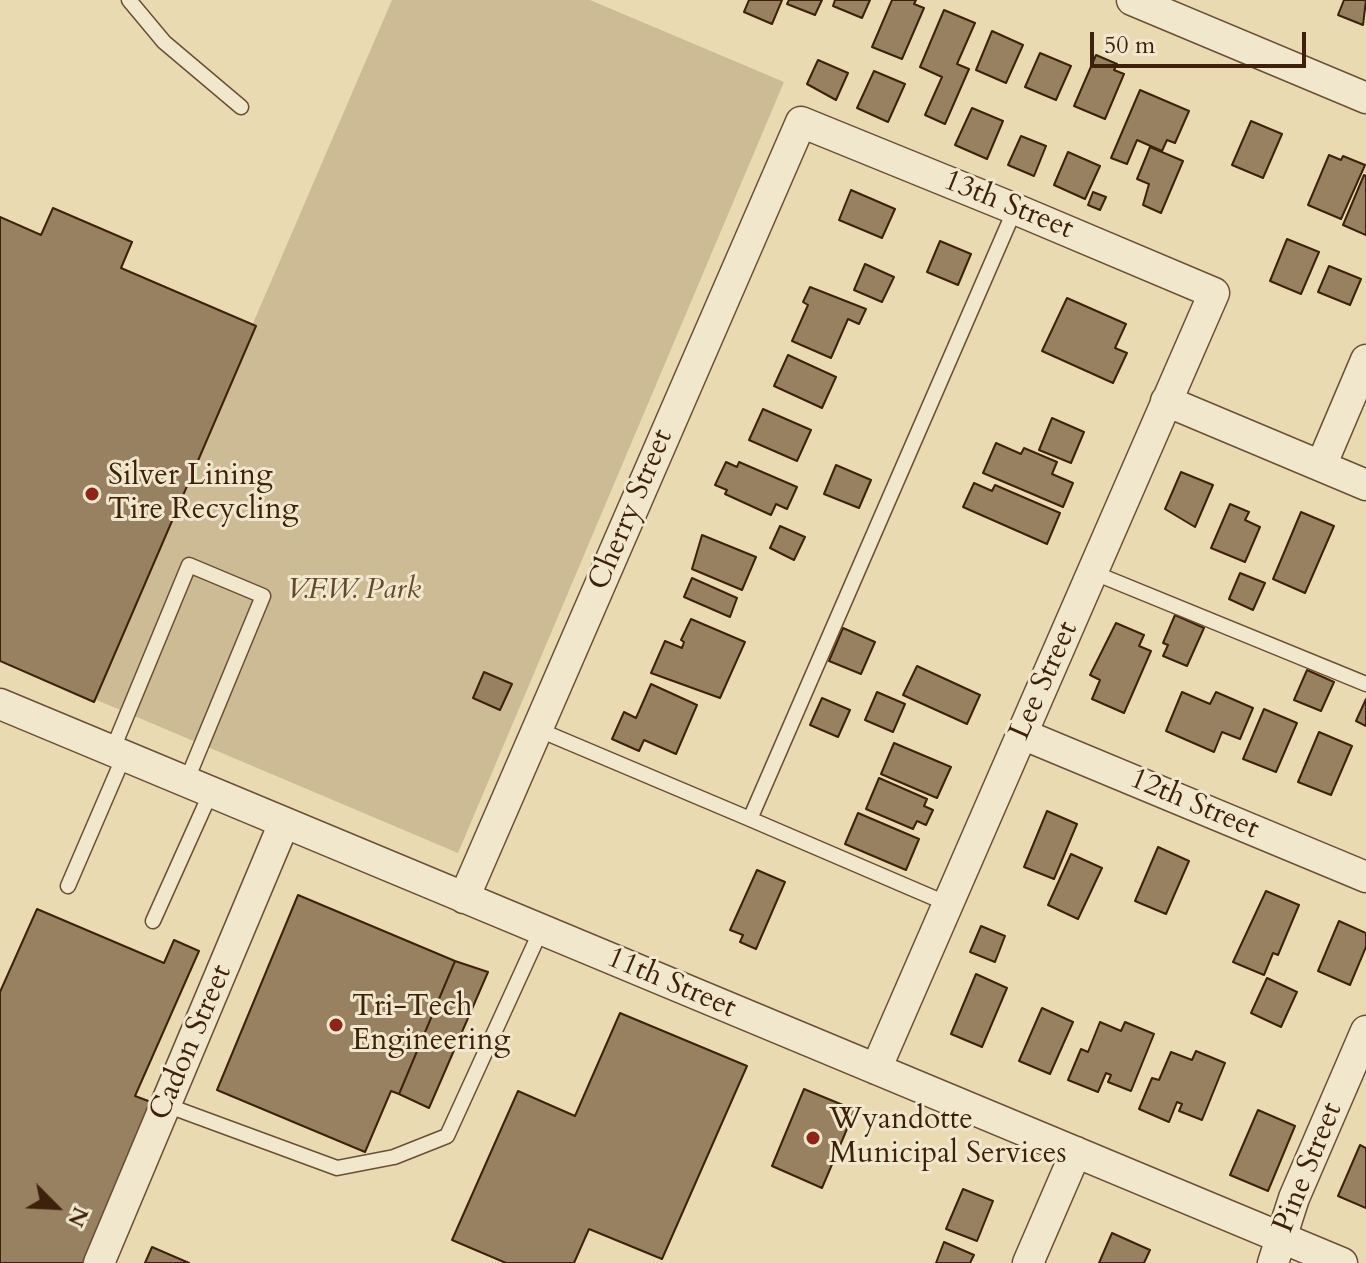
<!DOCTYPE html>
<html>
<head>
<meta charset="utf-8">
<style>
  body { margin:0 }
  #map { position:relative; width:1366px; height:1263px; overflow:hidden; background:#e9dab2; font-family:Cardo,serif }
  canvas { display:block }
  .north { position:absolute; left:16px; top:1167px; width:80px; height:80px; -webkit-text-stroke:6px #f1e7cd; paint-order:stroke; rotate:114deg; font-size:22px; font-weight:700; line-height:32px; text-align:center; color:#3e210a }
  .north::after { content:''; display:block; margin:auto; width:28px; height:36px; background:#3e210a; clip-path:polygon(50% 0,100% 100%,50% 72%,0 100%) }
  .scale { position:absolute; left:1090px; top:32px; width:216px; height:36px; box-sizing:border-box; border:4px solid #3e210a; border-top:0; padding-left:10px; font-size:24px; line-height:28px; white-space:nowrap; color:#3e210a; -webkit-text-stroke:6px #f1e7cd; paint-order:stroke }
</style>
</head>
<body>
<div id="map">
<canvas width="1366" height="1263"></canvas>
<div class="north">N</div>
<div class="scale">50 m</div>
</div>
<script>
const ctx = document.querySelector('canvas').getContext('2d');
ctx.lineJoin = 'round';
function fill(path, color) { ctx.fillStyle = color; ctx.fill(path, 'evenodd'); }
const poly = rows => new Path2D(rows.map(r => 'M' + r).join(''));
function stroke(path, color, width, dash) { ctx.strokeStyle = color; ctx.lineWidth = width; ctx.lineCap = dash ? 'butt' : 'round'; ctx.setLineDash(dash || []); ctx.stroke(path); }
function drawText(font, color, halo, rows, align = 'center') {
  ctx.font = font + ' Cardo,serif'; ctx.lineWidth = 6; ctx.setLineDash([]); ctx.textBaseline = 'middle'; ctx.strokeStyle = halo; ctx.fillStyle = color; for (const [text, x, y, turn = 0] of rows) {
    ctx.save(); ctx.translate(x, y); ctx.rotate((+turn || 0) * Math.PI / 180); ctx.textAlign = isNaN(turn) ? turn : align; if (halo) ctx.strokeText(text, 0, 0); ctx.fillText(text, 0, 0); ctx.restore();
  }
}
fill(poly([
  [392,0,590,0,784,82,458,853,92,698]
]), '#ccbb95');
const building = poly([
  [749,0,782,0,772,24,744,12,749,0],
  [789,0,822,0,815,15,787,4,789,0],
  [835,0,870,0,862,18,833,6,835,0],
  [892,0,916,0,914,4,924,8,902,59,872,47,892,0],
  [1344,0,1366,0,1363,25,1338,15,1344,0],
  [944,10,975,23,957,64,969,69,945,124,925,115,942,77,920,67,944,10],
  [992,31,1023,45,1006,83,976,70,992,31],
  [1040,53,1071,66,1056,100,1025,87,1040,53],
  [1096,55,1117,64,1114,70,1124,74,1105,119,1074,106,1096,55],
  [818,60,848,73,836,100,807,84,818,60],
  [874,71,905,84,888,122,857,108,874,71],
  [1140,90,1189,111,1175,143,1167,140,1162,151,1137,140,1127,164,1111,158,1140,90],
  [972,108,1003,121,987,159,955,145,972,108],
  [1251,121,1282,134,1263,178,1232,165,1251,121],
  [1021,136,1046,146,1034,176,1008,165,1021,136],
  [1150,147,1183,161,1161,213,1143,205,1149,184,1137,179,1150,147],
  [1068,152,1100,166,1085,199,1054,185,1068,152],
  [1329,155,1341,160,1343,156,1365,165,1341,219,1308,205,1329,155],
  [1364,175,1366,176,1366,235,1343,225,1364,175],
  [851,190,895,209,882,238,839,220,851,190],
  [1093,192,1106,197,1100,210,1088,205,1093,192],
  [53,208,132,242,121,268,256,326,94,702,0,661,0,217,41,235,53,208],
  [1287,239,1319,252,1301,294,1270,281,1287,239],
  [940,241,971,254,958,285,927,272,940,241],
  [865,264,894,277,882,302,854,290,865,264],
  [1329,266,1361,279,1350,305,1318,292,1329,266],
  [810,287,866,309,859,324,848,319,831,358,792,341,808,305,803,302,810,287],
  [1067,298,1126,324,1115,348,1127,353,1113,383,1042,351,1067,298],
  [788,355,836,377,822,408,774,386,788,355],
  [763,409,811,430,797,461,749,440,763,409],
  [1052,418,1084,432,1071,463,1039,450,1052,418],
  [996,443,1021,454,1024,448,1057,462,1052,474,1073,483,1063,507,983,473,996,443],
  [726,462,737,467,739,462,797,487,787,509,776,504,771,515,725,494,727,490,715,485,726,462],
  [836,465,871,480,859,508,824,494,836,465],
  [1181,472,1213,485,1195,527,1165,509,1181,472],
  [974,483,992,491,995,485,1060,513,1047,544,963,507,974,483],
  [1230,504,1249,512,1245,520,1260,527,1245,562,1211,548,1230,504],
  [1301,512,1334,526,1305,593,1273,579,1301,512],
  [780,526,805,537,794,560,770,548,780,526],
  [702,535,756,557,742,590,692,569,702,535],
  [1240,573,1265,583,1253,610,1229,599,1240,573],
  [692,578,737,598,730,617,684,597,692,578],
  [1175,615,1204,628,1187,666,1163,656,1168,645,1163,643,1175,615],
  [691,619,745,642,720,698,651,673,665,641,682,648,684,642,681,640,691,619],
  [1116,623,1144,635,1139,646,1151,651,1124,713,1092,699,1100,680,1090,675,1116,623],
  [843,628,875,642,861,674,829,661,843,628],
  [917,666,980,695,967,724,903,695,917,666],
  [1307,670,1334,682,1321,711,1294,700,1307,670],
  [484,672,512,684,500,710,473,698,484,672],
  [651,684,697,705,676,754,644,740,639,751,612,739,624,712,636,718,651,684],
  [877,692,905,704,893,732,865,720,877,692],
  [1182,692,1210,704,1216,692,1253,708,1240,739,1222,732,1214,752,1166,731,1182,692],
  [822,698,850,710,838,737,810,725,822,698],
  [1366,699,1366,726,1356,721,1366,699],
  [1264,709,1297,723,1276,772,1243,759,1264,709],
  [1319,732,1352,746,1331,795,1298,782,1319,732],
  [894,743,951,767,937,798,881,774,894,743],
  [879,778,927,799,924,806,933,810,926,825,917,821,913,829,866,809,879,778],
  [1047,811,1077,824,1054,879,1024,867,1047,811],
  [858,813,919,839,906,870,845,844,858,813],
  [1158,847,1189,861,1166,914,1135,901,1158,847],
  [1071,854,1102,868,1078,919,1048,905,1071,854],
  [757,870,785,882,756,949,740,942,743,935,730,930,757,870],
  [1266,891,1299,905,1278,955,1273,953,1264,975,1233,962,1266,891],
  [298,895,455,961,399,1094,391,1091,365,1152,217,1090,298,895],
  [37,909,164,963,174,940,199,951,135,1096,151,1102,84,1263,0,1263,0,992,37,909],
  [1339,921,1366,933,1366,947,1350,985,1318,971,1339,921],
  [981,926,1005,936,995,962,970,952,981,926],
  [455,961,488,972,429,1108,399,1094,455,961],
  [976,974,1007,988,982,1047,951,1034,976,974],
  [1267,978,1297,992,1281,1027,1251,1013,1267,978],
  [1042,1008,1073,1022,1050,1074,1019,1061,1042,1008],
  [620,1013,747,1066,662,1259,589,1229,574,1263,506,1263,452,1240,518,1091,575,1116,620,1013],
  [1100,1022,1121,1031,1125,1022,1154,1034,1131,1091,1108,1082,1111,1075,1106,1073,1098,1092,1068,1080,1081,1049,1088,1052,1100,1022],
  [1196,1051,1225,1063,1202,1120,1179,1111,1182,1104,1177,1102,1169,1122,1139,1109,1152,1078,1159,1080,1171,1052,1192,1060,1196,1051],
  [804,1089,855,1110,822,1188,772,1166,804,1089],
  [1258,1110,1295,1126,1268,1191,1230,1175,1258,1110],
  [1360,1145,1366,1148,1366,1208,1338,1196,1360,1145],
  [963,1189,993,1201,977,1241,946,1229,963,1189],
  [1112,1233,1150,1250,1144,1263,1099,1263,1112,1233],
  [944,1242,974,1255,970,1263,936,1263,944,1242],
  [152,1247,189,1263,145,1263,152,1247]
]);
fill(building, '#978161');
stroke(building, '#3e210a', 2);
const service = poly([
  [129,0,164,42,241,107],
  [1092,572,1366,684],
  [537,729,750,819,1015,209],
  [112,751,189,565,263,596,186,782],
  [750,819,948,904],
  [68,886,124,756],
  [153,921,211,792],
  [166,1105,337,1168,394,1157,447,1136,541,930]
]);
const minor = poly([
  [1132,0,1366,98],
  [1166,401,1366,485],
  [1321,466,1366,360],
  [0,704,1342,1263],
  [1022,734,1366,877],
  [464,898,801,122,1015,209,1214,293,876,1069],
  [99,1263,284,823],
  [1028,1263,1076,1152],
  [1273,1263,1294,1198,1366,1031]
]);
stroke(service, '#694f34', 17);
stroke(minor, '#694f34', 33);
stroke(service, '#f1e7cd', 14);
stroke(minor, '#f1e7cd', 30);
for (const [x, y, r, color] of [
  [92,494,8,"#8f2418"],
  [336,1025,8,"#8f2418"],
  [813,1138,8,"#8f2418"]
]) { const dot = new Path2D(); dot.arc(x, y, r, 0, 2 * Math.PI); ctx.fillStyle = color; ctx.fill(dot); stroke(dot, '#f1e7cd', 3); }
drawText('30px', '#3e210a', '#f1e7cd', [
  ["13th Street",1008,206,22],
  ["Cherry Street",632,510,-67],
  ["Lee Street",1045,681,-66],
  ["12th Street",1194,805,23],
  ["11th Street",671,984,23],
  ["Cadon Street",192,1043,-67],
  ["Pine Street",1309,1168,-68]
]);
drawText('30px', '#3e210a', '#f1e7cd', [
  ["Silver Lining",108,477],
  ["Tire Recycling",108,511],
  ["Tri-Tech",352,1008],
  ["Engineering",352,1042],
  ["Wyandotte",829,1121],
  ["Municipal Services",829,1155]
], 'left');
drawText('italic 30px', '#62482d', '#f1e7cd', [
  ["V.F.W. Park",354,591]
]);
</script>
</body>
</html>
